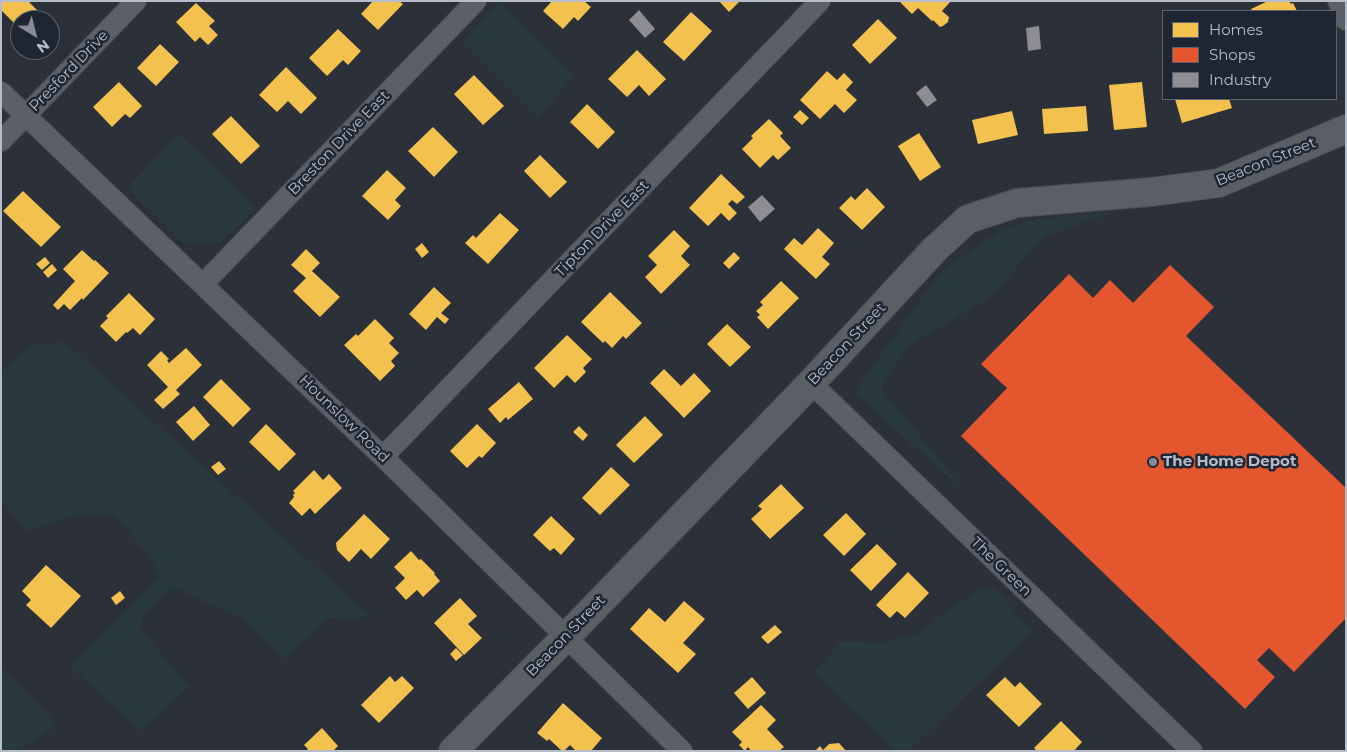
<!DOCTYPE html>
<html>
<head>
<meta charset="utf-8">
<style>
  body { margin:0 }
  #map { position:relative; width:1347px; height:752px; overflow:hidden; background:#2c3038; font-family:Montserrat,sans-serif }
  canvas { display:block }
  .frame { position:absolute; inset:0; border:2px solid #b6bcc9; pointer-events:none }
  .legend { position:absolute; left:1162px; top:10px; width:175px; height:90px; box-sizing:border-box; background:#1f2633; border:1px solid #5b626f; margin:0; padding:6px 9px; list-style:none; font-size:15px; color:#b6bcc9 }
  .legend li { display:flex; align-items:center; gap:10px; height:25px }
  .legend b { width:25px; border:1px solid #5b626f }
  .north { position:absolute; left:10px; top:10px; width:50px; height:50px; box-sizing:border-box; background:#1f2633; border:1px solid #5b626f; border-radius:50%; rotate:144deg; font-size:14px; font-weight:700; line-height:20px; text-align:center; color:#b6bcc9 }
  .north::after { content:''; display:block; margin:auto; width:18px; height:22px; background:#868b96; clip-path:polygon(50% 0,100% 100%,50% 72%,0 100%) }
</style>
</head>
<body>
<div id="map">
<canvas width="1347" height="752"></canvas>
<div class="frame"></div>
<ul class="legend">
<li><b style="height:14px;background:#f2c14e"></b>Homes</li>
<li><b style="height:14px;background:#e4572e"></b>Shops</li>
<li><b style="height:14px;background:#8d8d92"></b>Industry</li>
</ul>
<div class="north">N</div>
</div>
<script>
const ctx = document.querySelector('canvas').getContext('2d');
ctx.lineJoin = 'round';
function fill(path, color) { ctx.fillStyle = color; ctx.fill(path, 'evenodd'); }
const poly = rows => new Path2D(rows.map(r => 'M' + r).join(''));
function stroke(path, color, width, dash) { ctx.strokeStyle = color; ctx.lineWidth = width; ctx.lineCap = dash ? 'butt' : 'round'; ctx.setLineDash(dash || []); ctx.stroke(path); }
function drawText(font, color, halo, rows, align = 'center') {
  ctx.font = font + ' Montserrat,sans-serif'; ctx.lineWidth = 5; ctx.setLineDash([]); ctx.textBaseline = 'middle'; ctx.strokeStyle = halo; ctx.fillStyle = color; for (const [text, x, y, turn = 0] of rows) {
    ctx.save(); ctx.translate(x, y); ctx.rotate((+turn || 0) * Math.PI / 180); ctx.textAlign = isNaN(turn) ? turn : align; if (halo) ctx.strokeText(text, 0, 0); ctx.fillText(text, 0, 0); ctx.restore();
  }
}
fill(poly([
  [500,1,575,76,537,117,462,42],
  [179,134,257,208,219,243,201,244,183,243,127,188],
  [1114,212,1043,238,989,298,907,347,881,388,970,497,854,392,942,270,1002,229,1044,218],
  [65,342,370,616,353,619,328,618,285,659,243,619,172,587,143,614,140,628,189,687,141,731,70,667,159,577,148,554,115,517,74,516,27,531,1,501,1,373,30,345],
  [994,587,1032,631,909,751,896,751,813,672,841,642,888,641,918,634,953,606,977,591],
  [1,668,50,717,57,726,18,751,1,751]
]), '#293a3e');
fill(poly([
  [1,1,28,1,42,15,37,20,20,20,20,25,18,27,1,10],
  [373,1,399,1,403,4,378,30,361,14],
  [552,1,584,1,591,7,578,21,574,17,563,29,543,11],
  [719,1,740,1,729,12],
  [899,1,951,1,942,11,949,17,948,22,943,26,940,27,933,20,932,21,918,8,912,14],
  [1268,1,1289,1,1291,4,1293,3,1297,11,1252,11,1251,9],
  [196,3,215,21,209,26,218,35,208,45,200,37,195,42,176,22],
  [691,12,712,31,684,61,663,42],
  [878,19,897,38,870,64,852,45],
  [338,29,361,51,348,65,343,60,327,76,309,58],
  [160,44,179,62,156,86,137,68],
  [637,50,666,79,649,96,639,85,627,97,608,79],
  [286,67,317,98,301,114,288,101,277,112,259,95],
  [827,71,837,80,844,73,853,82,846,90,857,100,844,113,835,104,820,119,800,100],
  [474,75,504,106,483,125,454,94],
  [119,82,142,106,130,118,125,114,112,127,93,107],
  [1142,82,1147,127,1114,130,1109,85],
  [1175,99,1229,99,1232,108,1182,123],
  [587,104,615,132,598,149,570,122],
  [1086,106,1088,131,1044,134,1042,109],
  [800,110,809,118,802,125,793,117],
  [1012,111,1018,135,978,144,972,120],
  [231,116,260,146,241,164,212,134],
  [769,119,783,133,780,136,791,148,778,160,773,155,760,168,742,149,753,138,751,136],
  [433,127,458,152,434,177,408,151],
  [919,133,941,167,920,181,898,146],
  [540,155,567,182,550,198,524,171],
  [387,170,406,188,395,200,401,206,388,220,362,196],
  [721,174,745,197,737,204,732,200,728,204,737,213,729,221,721,213,708,226,689,208],
  [867,188,885,207,862,230,839,208,851,196,855,200],
  [23,191,61,227,41,247,3,211],
  [500,213,519,230,488,264,465,243,473,235,476,238],
  [818,228,834,243,822,257,830,264,816,279,784,249,794,238,802,245],
  [674,230,690,246,681,256,690,265,661,294,645,277,657,265,648,256],
  [422,243,429,252,422,258,415,249],
  [306,249,320,263,312,271,340,297,320,317,293,291,306,278,291,265],
  [82,250,94,261,95,260,109,273,83,300,82,298,70,310,64,304,58,310,53,305,75,281,63,269],
  [734,252,740,258,729,269,723,263],
  [45,257,50,263,42,270,36,264],
  [52,264,57,270,48,278,43,272],
  [781,281,799,298,768,329,757,317,760,315,756,311,763,305,760,302],
  [434,287,451,303,441,313,449,319,445,324,437,317,426,330,409,314],
  [610,292,642,323,626,339,623,336,612,348,605,341,603,343,581,322],
  [129,293,155,319,140,335,133,328,127,333,126,332,116,342,100,326,108,318,106,316],
  [375,319,394,338,389,343,399,353,391,361,395,366,380,381,344,345,356,334,358,336],
  [727,324,751,347,730,367,707,344],
  [567,335,592,359,583,368,586,372,575,383,567,375,554,388,534,368],
  [186,348,202,365,176,390,180,394,163,409,154,400,168,387,147,365,161,351,169,359,167,360,169,363],
  [664,369,681,386,694,373,711,391,684,418,650,383],
  [221,379,251,409,233,427,203,397],
  [519,382,533,399,508,420,506,417,500,423,488,409],
  [194,406,210,425,193,441,176,422],
  [645,416,663,435,634,463,616,445],
  [266,424,296,454,279,471,249,442],
  [477,424,496,443,482,458,479,456,467,468,450,451],
  [579,426,588,435,583,441,573,432],
  [219,461,226,469,218,475,211,467],
  [611,467,630,485,600,515,582,498],
  [314,470,323,480,329,474,342,488,315,514,310,508,302,516,289,503,294,497,293,495,295,493,293,491],
  [781,484,804,508,770,539,751,519,762,509,758,506],
  [846,513,866,534,844,556,823,535],
  [364,514,390,539,371,559,361,549,349,562,337,550,336,543],
  [551,516,575,539,561,555,554,548,550,551,533,535],
  [877,544,897,564,871,591,850,570],
  [411,551,419,560,421,559,435,573,434,574,440,581,423,597,417,590,406,600,395,588,405,578,394,567],
  [46,565,81,596,51,628,26,605,31,600,22,591],
  [908,572,929,593,905,618,897,611,890,618,876,605],
  [120,591,125,598,116,605,111,598],
  [460,598,477,616,468,624,482,638,464,655,434,623],
  [684,601,705,619,683,643,696,654,678,673,630,629,649,608,665,622],
  [775,625,782,632,768,644,761,637],
  [456,648,463,655,456,661,450,654],
  [390,676,395,682,402,676,414,688,379,723,361,705],
  [752,677,766,693,748,709,734,693],
  [1005,677,1015,687,1020,682,1042,704,1019,727,986,695],
  [563,703,602,738,591,751,576,751,570,745,564,751,562,751,549,739,547,741,537,733],
  [761,705,776,720,767,729,784,747,779,751,751,751,748,747,745,751,739,745,742,742,732,732],
  [1061,721,1082,742,1074,751,1037,751,1034,748],
  [322,728,338,746,333,751,306,751,308,749,304,745],
  [839,743,846,751,815,751,820,746,823,750,829,744]
]), '#f2c14e');
fill(poly([
  [1170,265,1214,307,1186,336,1346,488,1346,618,1294,672,1269,648,1257,660,1275,677,1245,709,961,436,1007,388,981,364,1069,274,1093,298,1110,280,1133,303]
]), '#e4572e');
fill(poly([
  [639,10,655,29,645,38,629,20],
  [1039,26,1041,49,1028,51,1026,28],
  [926,85,937,100,927,107,916,93],
  [762,195,775,209,760,222,748,207]
]), '#8d8d92');
const street = poly([
  [1338,1,1346,20],
  [1,92,383,457,682,751],
  [1,141,136,1],
  [203,284,476,1],
  [811,383,1192,751],
  [383,457,820,1]
]);
const secondary = poly([
  [453,751,566,637,811,383,935,249,968,219,1017,203,1151,192,1219,183,1346,129]
]);
stroke(street, '#484b51', 22);
stroke(secondary, '#484b51', 30);
stroke(street, '#5b5f67', 20);
stroke(secondary, '#5a5e65', 28);
for (const [x, y, r, color] of [
  [1153,462,5,"#868b96"]
]) { const dot = new Path2D(); dot.arc(x, y, r, 0, 2 * Math.PI); ctx.fillStyle = color; ctx.fill(dot); stroke(dot, '#1f2633', 2); }
drawText('15px', '#b6bcc9', '#1f2633', [
  ["Presford Drive",69,71,-46],
  ["Breston Drive East",339,143,-46],
  ["Beacon Street",1266,162,-22],
  ["Tipton Drive East",602,229,-46],
  ["Beacon Street",847,344,-47],
  ["Hounslow Road",344,419,44],
  ["The Green",1001,567,44],
  ["Beacon Street",566,636,-46]
]);
drawText('bold 15px', '#b6bcc9', '#1f2633', [
  ["The Home Depot",1163,462]
], 'left');
</script>
</body>
</html>
